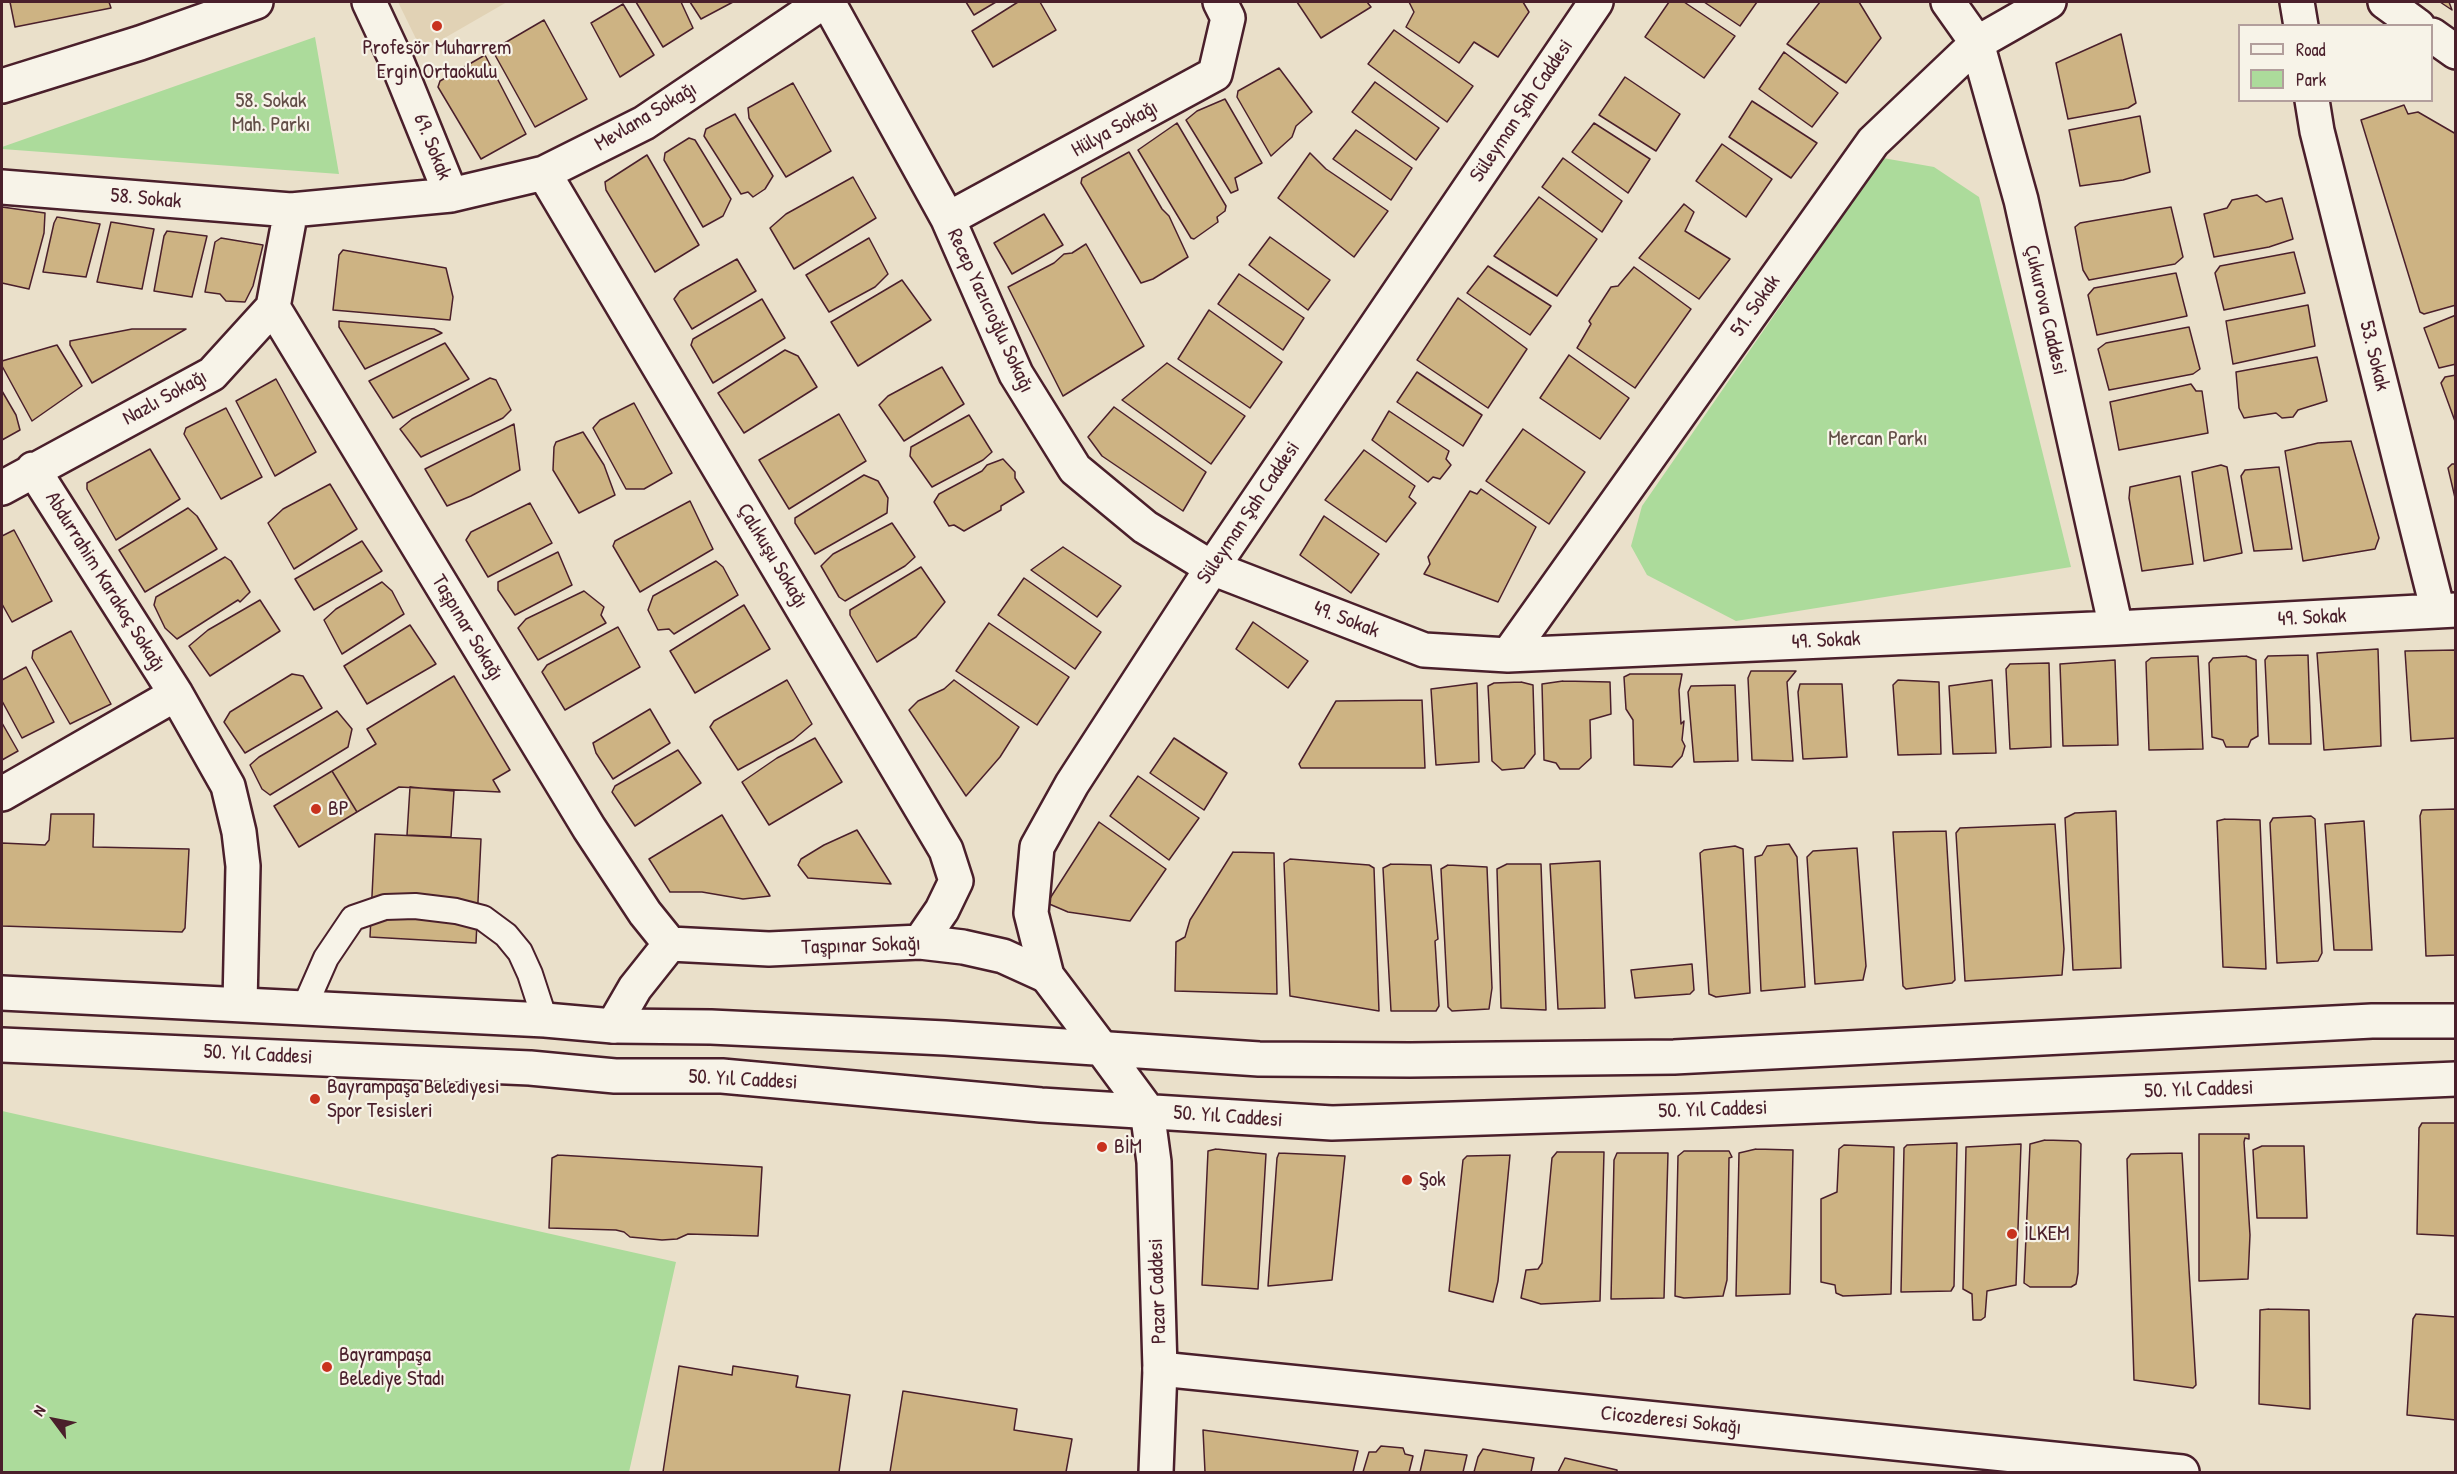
<!DOCTYPE html>
<html>
<head>
<meta charset="utf-8">
<style>
  body { margin:0 }
  #map { position:relative; width:2457px; height:1474px; overflow:hidden; background:#eae0ca; font-family:"Patrick Hand",sans-serif }
  canvas { display:block }
  .frame { position:absolute; inset:0; border:3px solid #4a1f2b; pointer-events:none }
  .legend { position:absolute; left:2238px; top:24px; width:195px; height:78px; box-sizing:border-box; background:#f7f3e8; border:2px solid #b29e9c; margin:0; padding:8px 10px; list-style:none; font-size:18px; color:#4a1f2b }
  .legend li { display:flex; align-items:center; gap:12px; height:30px }
  .legend b { width:30px; border:2px solid #b29e9c }
  .north { position:absolute; left:24px; top:1390px; width:60px; height:60px; -webkit-text-stroke:4px #f7f3e8; paint-order:stroke; rotate:302deg; font-size:16px; font-weight:700; line-height:24px; text-align:center; color:#4a1f2b }
  .north::after { content:''; display:block; margin:auto; width:21px; height:27px; background:#4a1f2b; clip-path:polygon(50% 0,100% 100%,50% 72%,0 100%) }
</style>
</head>
<body>
<div id="map">
<canvas width="2457" height="1474"></canvas>
<div class="frame"></div>
<ul class="legend">
<li><b style="height:8px;background:#f7f3e8"></b>Road</li>
<li><b style="height:16px;background:#acdb9b"></b>Park</li>
</ul>
<div class="north">N</div>
</div>
<script>
const ctx = document.querySelector('canvas').getContext('2d');
ctx.lineJoin = 'round';
function fill(path, color) { ctx.fillStyle = color; ctx.fill(path, 'evenodd'); }
const poly = rows => new Path2D(rows.map(r => 'M' + r).join(''));
function stroke(path, color, width, dash) { ctx.strokeStyle = color; ctx.lineWidth = width; ctx.lineCap = dash ? 'butt' : 'round'; ctx.setLineDash(dash || []); ctx.stroke(path); }
function drawText(font, color, halo, rows, align = 'center') {
  ctx.font = font + ' "Patrick Hand",sans-serif'; ctx.lineWidth = 4.5; ctx.setLineDash([]); ctx.textBaseline = 'middle'; ctx.strokeStyle = halo; ctx.fillStyle = color; for (const [text, x, y, turn = 0] of rows) {
    ctx.save(); ctx.translate(x, y); ctx.rotate((+turn || 0) * Math.PI / 180); ctx.textAlign = isNaN(turn) ? turn : align; if (halo) ctx.strokeText(text, 0, 0); ctx.fillText(text, 0, 0); ctx.restore();
  }
}
fill(poly([
  [398,2,507,2,422,51]
]), '#e1d2b5');
fill(poly([
  [315,37,339,174,2,149,2,147],
  [1883,158,1934,167,1979,197,2071,567,1736,621,1647,575,1631,546,1642,506],
  [2,1111,676,1262,629,1472,2,1472]
]), '#acdb9b');
const building = poly([
  [10,2,109,2,111,8,15,27,10,2],
  [636,2,681,2,693,28,663,47,636,2],
  [690,2,733,2,701,19,690,2],
  [966,2,996,2,974,15,966,2],
  [1018,2,1040,2,1056,30,993,67,972,31,1018,2],
  [1297,2,1367,2,1371,7,1321,38,1297,2],
  [1409,2,1523,2,1529,12,1498,57,1474,42,1459,63,1406,27,1414,12,1409,2],
  [1669,2,1684,2,1735,36,1704,78,1645,37,1669,2],
  [1704,2,1757,2,1740,26,1704,2],
  [1820,2,1859,2,1881,38,1846,83,1787,44,1820,2],
  [2440,2,2449,2,2452,10,2440,2],
  [623,4,654,55,620,77,591,23,623,4],
  [544,20,587,99,535,127,495,55,496,48,544,20],
  [1394,30,1473,86,1447,122,1368,64,1394,30],
  [2121,34,2136,103,2128,108,2068,119,2056,63,2121,34],
  [1784,52,1838,93,1812,127,1759,89,1784,52],
  [485,55,526,134,481,159,438,87,440,81,485,55],
  [1279,68,1312,112,1296,126,1292,137,1271,156,1237,97,1238,91,1279,68],
  [1625,77,1680,114,1656,151,1599,115,1625,77],
  [1375,82,1439,128,1416,160,1352,112,1375,82],
  [793,83,831,151,786,177,749,118,748,108,793,83],
  [1225,99,1262,163,1235,178,1238,190,1231,193,1186,120,1197,111,1225,99],
  [1752,101,1817,143,1791,178,1729,137,1752,101],
  [2404,105,2408,114,2418,112,2456,134,2456,305,2424,314,2420,312,2361,120,2404,105],
  [735,114,773,176,765,189,753,197,748,192,741,194,704,136,706,129,735,114],
  [2140,116,2150,172,2123,180,2080,186,2069,130,2140,116],
  [1177,123,1226,206,1225,211,1217,217,1218,222,1194,239,1191,238,1138,150,1177,123],
  [1594,123,1650,159,1628,193,1572,152,1594,123],
  [1356,130,1412,168,1391,200,1333,159,1356,130],
  [689,138,695,140,731,199,723,216,703,227,664,160,665,153,689,138],
  [1722,144,1772,179,1746,217,1696,181,1722,144],
  [1129,152,1162,209,1169,216,1188,257,1153,279,1141,283,1081,183,1082,178,1129,152],
  [1310,153,1326,169,1388,211,1354,257,1278,198,1310,153],
  [647,155,699,245,655,272,606,190,605,182,647,155],
  [1563,158,1622,201,1602,232,1542,187,1563,158],
  [853,177,876,218,794,269,770,228,786,214,853,177],
  [2257,195,2266,202,2282,198,2293,239,2269,247,2214,257,2204,214,2227,208,2232,200,2257,195],
  [1539,197,1597,239,1557,296,1494,256,1539,197],
  [1684,204,1694,212,1685,231,1730,259,1699,299,1639,258,1684,204],
  [2,207,45,213,44,233,29,289,2,283,2,207],
  [2171,207,2183,257,2175,264,2089,280,2083,270,2075,227,2080,223,2171,207],
  [1044,214,1063,245,1012,274,994,243,1044,214],
  [57,217,100,224,86,277,43,272,54,223,57,217],
  [111,222,154,229,142,289,97,282,111,222],
  [167,231,207,236,192,297,154,291,164,236,167,231],
  [1270,237,1330,280,1308,310,1249,265,1270,237],
  [221,238,263,245,253,286,245,302,226,301,220,294,205,292,215,242,221,238],
  [869,238,888,274,875,287,829,312,806,275,869,238],
  [1086,244,1144,346,1063,396,1008,287,1054,263,1064,254,1072,253,1086,244],
  [343,250,446,268,453,297,450,320,333,310,339,255,343,250],
  [2294,252,2305,293,2224,310,2215,273,2220,266,2294,252],
  [737,259,756,291,692,329,674,299,680,291,737,259],
  [1488,266,1551,306,1530,335,1467,293,1488,266],
  [1634,267,1691,309,1635,388,1577,348,1591,324,1589,321,1611,287,1618,286,1634,267],
  [2176,273,2187,316,2097,335,2088,295,2094,288,2176,273],
  [1239,274,1304,318,1283,350,1218,304,1239,274],
  [902,280,931,320,858,366,831,322,902,280],
  [1458,298,1527,349,1488,408,1417,360,1458,298],
  [762,299,785,338,713,383,691,345,693,339,762,299],
  [2308,305,2315,346,2233,364,2226,321,2308,305],
  [1209,310,1282,362,1250,408,1178,359,1209,310],
  [2456,315,2456,364,2439,368,2424,328,2456,315],
  [339,321,434,329,442,333,365,369,339,327,339,321],
  [2189,327,2200,369,2193,374,2109,390,2098,349,2106,343,2189,327],
  [132,329,186,329,92,383,70,345,70,341,132,329],
  [445,343,469,379,393,418,369,381,445,343],
  [57,345,82,386,32,421,2,366,2,361,57,345],
  [785,350,798,356,817,387,744,433,718,393,785,350],
  [1569,355,1629,398,1600,439,1540,398,1569,355],
  [2317,357,2327,401,2298,410,2293,417,2282,418,2276,413,2244,418,2239,408,2236,372,2317,357],
  [1167,363,1245,416,1211,464,1122,400,1167,363],
  [942,367,964,404,904,441,879,405,888,396,942,367],
  [1417,372,1482,415,1463,446,1397,402,1417,372],
  [2456,375,2456,424,2441,383,2445,377,2456,375],
  [490,378,496,380,511,410,503,418,421,457,400,429,412,419,490,378],
  [276,379,316,452,275,476,236,401,276,379],
  [2191,384,2196,391,2202,391,2208,433,2119,450,2110,402,2191,384],
  [2,391,16,415,20,430,2,440,2,391],
  [634,403,672,473,644,489,626,489,593,428,600,420,634,403],
  [1114,407,1206,472,1183,511,1102,456,1088,437,1114,407],
  [226,408,262,477,221,499,184,434,186,428,226,408],
  [1389,411,1449,451,1446,459,1451,465,1440,479,1433,477,1428,482,1372,440,1389,411],
  [839,414,866,461,789,509,759,460,839,414],
  [969,415,992,452,983,460,932,487,910,456,911,447,969,415],
  [514,424,520,470,471,496,447,506,425,469,514,424],
  [1523,429,1585,472,1549,524,1486,481,1523,429],
  [583,432,604,465,615,495,579,513,553,470,554,447,556,442,583,432],
  [2351,441,2379,538,2375,549,2303,561,2285,451,2318,443,2351,441],
  [150,449,180,499,116,540,87,489,87,483,150,449],
  [1364,450,1415,486,1409,497,1416,503,1386,542,1325,500,1364,450],
  [1003,459,1015,472,1015,478,1024,492,1001,506,1001,510,964,531,954,525,949,526,934,502,939,494,982,471,987,465,1003,459],
  [2452,464,2456,464,2456,502,2448,468,2452,464],
  [2221,465,2227,467,2242,553,2204,561,2192,472,2221,465],
  [2279,467,2292,549,2254,551,2241,476,2245,470,2279,467],
  [864,475,878,481,888,498,887,513,815,554,795,523,795,518,864,475],
  [2180,476,2193,564,2142,571,2129,498,2130,487,2180,476],
  [330,484,357,529,294,569,268,523,283,509,330,484],
  [1481,489,1536,527,1498,602,1424,574,1430,564,1428,557,1470,491,1477,494,1481,489],
  [690,501,713,549,640,592,613,546,615,541,690,501],
  [530,503,552,543,488,577,466,540,471,532,530,503],
  [188,508,197,516,217,549,145,592,119,550,188,508],
  [1324,516,1379,554,1351,593,1300,555,1324,516],
  [892,523,915,557,905,566,845,601,839,597,821,566,833,554,892,523],
  [14,530,52,601,12,622,2,604,2,536,14,530],
  [362,541,382,571,314,610,295,579,362,541],
  [1063,547,1121,586,1097,617,1031,570,1063,547],
  [558,552,572,585,515,615,498,590,498,582,558,552],
  [225,557,231,561,250,592,240,602,238,600,177,639,165,628,154,605,156,597,225,557],
  [716,561,723,567,738,595,674,634,669,629,658,630,648,610,653,596,716,561],
  [921,567,945,602,916,637,877,662,850,615,850,610,921,567],
  [1024,578,1101,632,1075,669,998,615,1024,578],
  [382,582,392,591,404,614,342,654,324,620,336,609,382,582],
  [584,591,604,607,601,615,606,623,538,660,518,628,526,619,584,591],
  [260,600,280,631,210,676,189,646,208,630,260,600],
  [744,605,770,649,695,693,670,651,744,605],
  [1253,622,1308,661,1288,688,1236,649,1253,622],
  [989,623,1069,677,1037,725,956,671,989,623],
  [410,625,436,664,367,704,344,666,410,625],
  [618,627,640,667,565,710,542,672,547,665,618,627],
  [71,631,111,704,70,724,32,658,33,651,71,631],
  [2378,649,2381,746,2324,750,2317,653,2378,649],
  [2456,650,2456,738,2411,741,2405,651,2456,650],
  [2308,655,2311,744,2269,744,2265,660,2268,656,2308,655],
  [2198,656,2203,749,2149,750,2146,662,2151,658,2198,656],
  [2246,656,2256,660,2258,736,2251,740,2248,747,2226,747,2223,740,2212,737,2209,663,2213,658,2246,656],
  [2115,660,2118,745,2063,746,2060,664,2115,660],
  [2049,663,2051,747,2010,749,2006,669,2010,664,2049,663],
  [26,667,54,722,22,738,2,701,2,680,26,667],
  [1751,671,1796,671,1787,682,1793,761,1752,760,1748,678,1751,671],
  [292,674,303,676,322,708,245,753,224,722,230,712,292,674],
  [1630,674,1682,674,1679,690,1681,724,1684,721,1682,740,1685,746,1682,756,1672,767,1634,765,1633,720,1626,709,1624,677,1630,674],
  [454,676,510,770,493,780,500,792,399,787,357,812,332,771,376,744,367,729,454,676],
  [787,680,812,724,793,740,738,770,710,727,714,721,787,680],
  [954,680,1019,727,1000,757,966,796,909,710,918,701,944,689,954,680],
  [1898,680,1939,682,1941,754,1898,755,1893,685,1898,680],
  [1992,680,1996,753,1953,754,1949,686,1992,680],
  [1563,681,1610,682,1611,714,1590,720,1591,758,1579,769,1560,769,1556,763,1544,760,1542,684,1563,681],
  [1521,682,1533,685,1535,754,1524,768,1502,770,1492,761,1488,686,1494,683,1521,682],
  [1477,683,1479,762,1436,765,1431,689,1477,683],
  [1800,684,1842,684,1847,757,1803,759,1798,692,1800,684],
  [1735,685,1738,761,1694,762,1688,692,1691,686,1735,685],
  [1422,700,1425,768,1301,768,1299,764,1336,701,1422,700],
  [650,709,670,743,613,779,596,753,593,743,650,709],
  [337,711,352,729,348,747,270,795,262,789,250,765,259,757,337,711],
  [2,723,18,751,2,760,2,723],
  [815,738,842,782,769,825,742,782,777,758,815,738],
  [1174,738,1227,773,1204,810,1150,773,1174,738],
  [678,750,701,783,635,826,612,792,615,786,678,750],
  [332,771,357,812,299,847,274,806,332,771],
  [1138,776,1199,818,1169,860,1110,816,1138,776],
  [410,787,454,791,451,837,407,835,410,787],
  [2456,809,2456,955,2426,956,2420,816,2422,810,2456,809],
  [2116,811,2121,968,2073,970,2065,818,2075,813,2116,811],
  [51,814,94,814,93,847,189,849,185,928,182,932,2,926,2,843,45,845,49,840,51,814],
  [722,815,770,896,743,899,702,892,670,892,649,859,722,815],
  [2311,816,2315,819,2322,953,2318,961,2277,963,2270,823,2273,818,2311,816],
  [2225,819,2260,820,2266,969,2223,967,2217,821,2225,819],
  [2364,821,2372,950,2334,950,2325,824,2364,821],
  [1099,822,1166,869,1130,921,1068,912,1047,903,1099,822],
  [2055,824,2064,949,2062,975,1965,981,1956,833,1960,828,2055,824],
  [857,830,891,884,808,878,798,865,801,859,824,845,857,830],
  [1946,831,1955,980,1952,983,1906,989,1903,986,1893,832,1946,831],
  [375,834,481,839,476,943,370,937,375,834],
  [1789,844,1797,857,1805,987,1761,991,1755,857,1762,855,1767,846,1789,844],
  [1735,846,1743,849,1750,993,1716,997,1709,994,1700,853,1704,850,1735,846],
  [1857,848,1866,966,1863,980,1815,984,1807,857,1813,851,1857,848],
  [1233,852,1274,853,1277,994,1175,991,1176,942,1185,937,1190,920,1233,852],
  [1290,859,1369,865,1374,868,1379,1011,1290,996,1284,863,1290,859],
  [1600,861,1605,1008,1558,1009,1550,864,1600,861],
  [1391,864,1431,865,1438,939,1435,941,1439,1006,1436,1011,1391,1011,1383,868,1391,864],
  [1507,864,1541,864,1546,1010,1501,1008,1497,869,1507,864],
  [1448,865,1487,867,1492,988,1489,1009,1452,1011,1448,1007,1441,869,1448,865],
  [1692,964,1694,990,1690,994,1635,998,1631,970,1692,964],
  [2422,1123,2456,1123,2456,1236,2417,1234,2419,1128,2422,1123],
  [2199,1134,2249,1134,2249,1139,2245,1138,2244,1142,2250,1235,2248,1279,2199,1281,2199,1134],
  [2045,1140,2078,1141,2081,1144,2078,1273,2076,1284,2071,1287,2030,1287,2024,1283,2030,1144,2045,1140],
  [1957,1143,1954,1286,1951,1291,1901,1292,1904,1148,1907,1145,1957,1143],
  [2021,1144,2016,1285,1987,1291,1985,1317,1981,1320,1973,1320,1972,1294,1963,1289,1966,1147,2021,1144],
  [1844,1145,1894,1147,1891,1294,1843,1296,1836,1293,1835,1285,1821,1282,1821,1199,1837,1192,1839,1149,1844,1145],
  [2262,1146,2304,1146,2307,1218,2257,1218,2253,1150,2262,1146],
  [1216,1149,1266,1154,1258,1289,1202,1285,1208,1151,1216,1149],
  [1756,1149,1793,1150,1790,1294,1736,1296,1739,1153,1756,1149],
  [1684,1151,1729,1151,1732,1157,1729,1158,1727,1280,1723,1296,1684,1298,1675,1296,1678,1156,1684,1151],
  [1557,1152,1604,1152,1600,1301,1541,1304,1521,1298,1526,1270,1538,1269,1542,1263,1552,1158,1557,1152],
  [1279,1153,1345,1156,1332,1280,1268,1286,1277,1158,1279,1153],
  [1617,1153,1668,1153,1664,1298,1611,1299,1614,1160,1617,1153],
  [2182,1153,2196,1385,2193,1388,2134,1380,2127,1159,2131,1154,2182,1153],
  [558,1155,762,1167,758,1236,688,1234,677,1239,662,1240,630,1237,624,1232,616,1230,549,1228,552,1158,558,1155],
  [1510,1155,1498,1281,1493,1302,1449,1291,1463,1160,1467,1156,1510,1155],
  [2269,1309,2309,1310,2310,1409,2259,1404,2260,1310,2269,1309],
  [2416,1314,2456,1317,2456,1420,2407,1415,2413,1319,2416,1314],
  [679,1366,732,1375,733,1366,798,1376,796,1387,850,1395,839,1472,663,1472,679,1366],
  [903,1391,1017,1409,1014,1430,1072,1439,1066,1472,890,1472,903,1391],
  [1203,1430,1358,1451,1353,1472,1205,1472,1203,1430],
  [1381,1446,1403,1448,1405,1454,1413,1456,1409,1472,1363,1472,1369,1452,1376,1452,1381,1446],
  [1483,1449,1534,1458,1531,1472,1474,1472,1478,1457,1483,1449],
  [1425,1450,1467,1455,1463,1472,1420,1472,1425,1450],
  [1565,1458,1617,1470,1617,1472,1558,1472,1565,1458]
]);
fill(building, '#cdb383');
stroke(building, '#4a1f2b', 1.5);
const lane = poly([
  [304,1008,326,958,353,918,385,907,415,906,456,911,483,918,506,935,520,952,530,974,545,1020]
]);
const street = poly([
  [369,2,397,62,451,195],
  [828,2,948,219,1016,374,1075,469,1145,527,1212,568,1424,650,1508,655,2116,628,2456,610],
  [1948,2,1977,43,2021,200,2116,628],
  [2297,2,2301,26],
  [2385,2,2418,26],
  [2432,35,2456,52],
  [2,86,140,43,256,2],
  [2312,100,2317,131,2438,611],
  [544,173,946,850,956,881,942,910,920,942],
  [2,187,291,210],
  [948,219,1215,74,1228,18,1220,2],
  [273,307,589,828,645,913,670,944,769,949,920,942,963,947,1003,956,1047,976],
  [33,469,176,694,228,786,239,832,243,866,240,1004],
  [2,488,212,374,273,307,291,210,451,195,544,173,644,123,823,2],
  [1508,655,1873,142,1977,43,2049,2],
  [2,794,176,694],
  [613,1026,635,988,670,944],
  [1160,1369,2182,1472]
]);
const secondary = poly([
  [1102,1049,1047,976,1031,913,1037,847,1072,784,1212,568,1596,2],
  [1147,1110,1154,1162,1160,1369,1156,1472]
]);
const primary = poly([
  [2,993,545,1020,613,1026,711,1027,945,1038,1259,1059,1410,1060,1674,1057,2372,1021,2456,1021],
  [2,1045,530,1068,615,1076,722,1076,1041,1105,1332,1123,1698,1111,2456,1079],
  [1102,1049,1147,1110]
]);
stroke(lane, '#4a1f2b', 28);
stroke(street, '#4a1f2b', 38);
stroke(secondary, '#4a1f2b', 38);
stroke(primary, '#4a1f2b', 38);
stroke(lane, '#f7f3e8', 24);
stroke(street, '#f7f3e8', 33);
stroke(secondary, '#f7f3e8', 33);
stroke(primary, '#f7f3e8', 33);
for (const [x, y, r, color] of [
  [437,26,6,"#c8321e"],
  [316,809,6,"#c8321e"],
  [315,1099,6,"#c8321e"],
  [1102,1147,6,"#c8321e"],
  [1407,1180,6,"#c8321e"],
  [2012,1234,6,"#c8321e"],
  [327,1367,6,"#c8321e"]
]) { const dot = new Path2D(); dot.arc(x, y, r, 0, 2 * Math.PI); ctx.fillStyle = color; ctx.fill(dot); stroke(dot, '#f7f3e8', 2); }
drawText('21px', '#4a1f2b', '#f7f3e8', [
  ["Profesör Muharrem",437,48,"center"],
  ["Ergin Ortaokulu",437,72,"center"],
  ["BP",328,809],
  ["Bayrampaşa Belediyesi",327,1087],
  ["Spor Tesisleri",327,1111],
  ["BİM",1114,1147],
  ["Şok",1419,1180],
  ["İLKEM",2024,1234],
  ["Bayrampaşa",339,1355],
  ["Belediye Stadı",339,1379]
], 'left');
drawText('21px', '#624e47', '#f7f3e8', [
  ["58. Sokak",271,101],
  ["Mah. Parkı",271,125],
  ["Mercan Parkı",1878,439]
]);
drawText('21px', '#4a1f2b', '#f7f3e8', [
  ["Süleyman Şah Caddesi",1522,111,-56],
  ["Mevlana Sokağı",646,117,-31],
  ["Hülya Sokağı",1115,129,-29],
  ["69. Sokak",432,147,68],
  ["58. Sokak",146,199,5],
  ["51. Sokak",1756,306,-55],
  ["Çukurova Caddesi",2045,310,77],
  ["Recep Yazıcıoğlu Sokağı",990,311,65],
  ["53. Sokak",2374,356,76],
  ["Nazlı Sokağı",165,398,-29],
  ["Süleyman Şah Caddesi",1249,513,-56],
  ["Çalıkuşu Sokağı",772,556,59],
  ["Abdurrahim Karakoç Sokağı",105,582,58],
  ["49. Sokak",2312,618,-3],
  ["49. Sokak",1346,620,21],
  ["Taşpınar Sokağı",467,628,59],
  ["49. Sokak",1826,641,-3],
  ["Taşpınar Sokağı",861,946,-2],
  ["50. Yıl Caddesi",258,1055,3],
  ["50. Yıl Caddesi",743,1080,3],
  ["50. Yıl Caddesi",2199,1090,-2],
  ["50. Yıl Caddesi",1713,1110,-2],
  ["50. Yıl Caddesi",1228,1117,4],
  ["Pazar Caddesi",1158,1291,-92],
  ["Cicozderesi Sokağı",1671,1421,6]
]);
</script>
</body>
</html>
